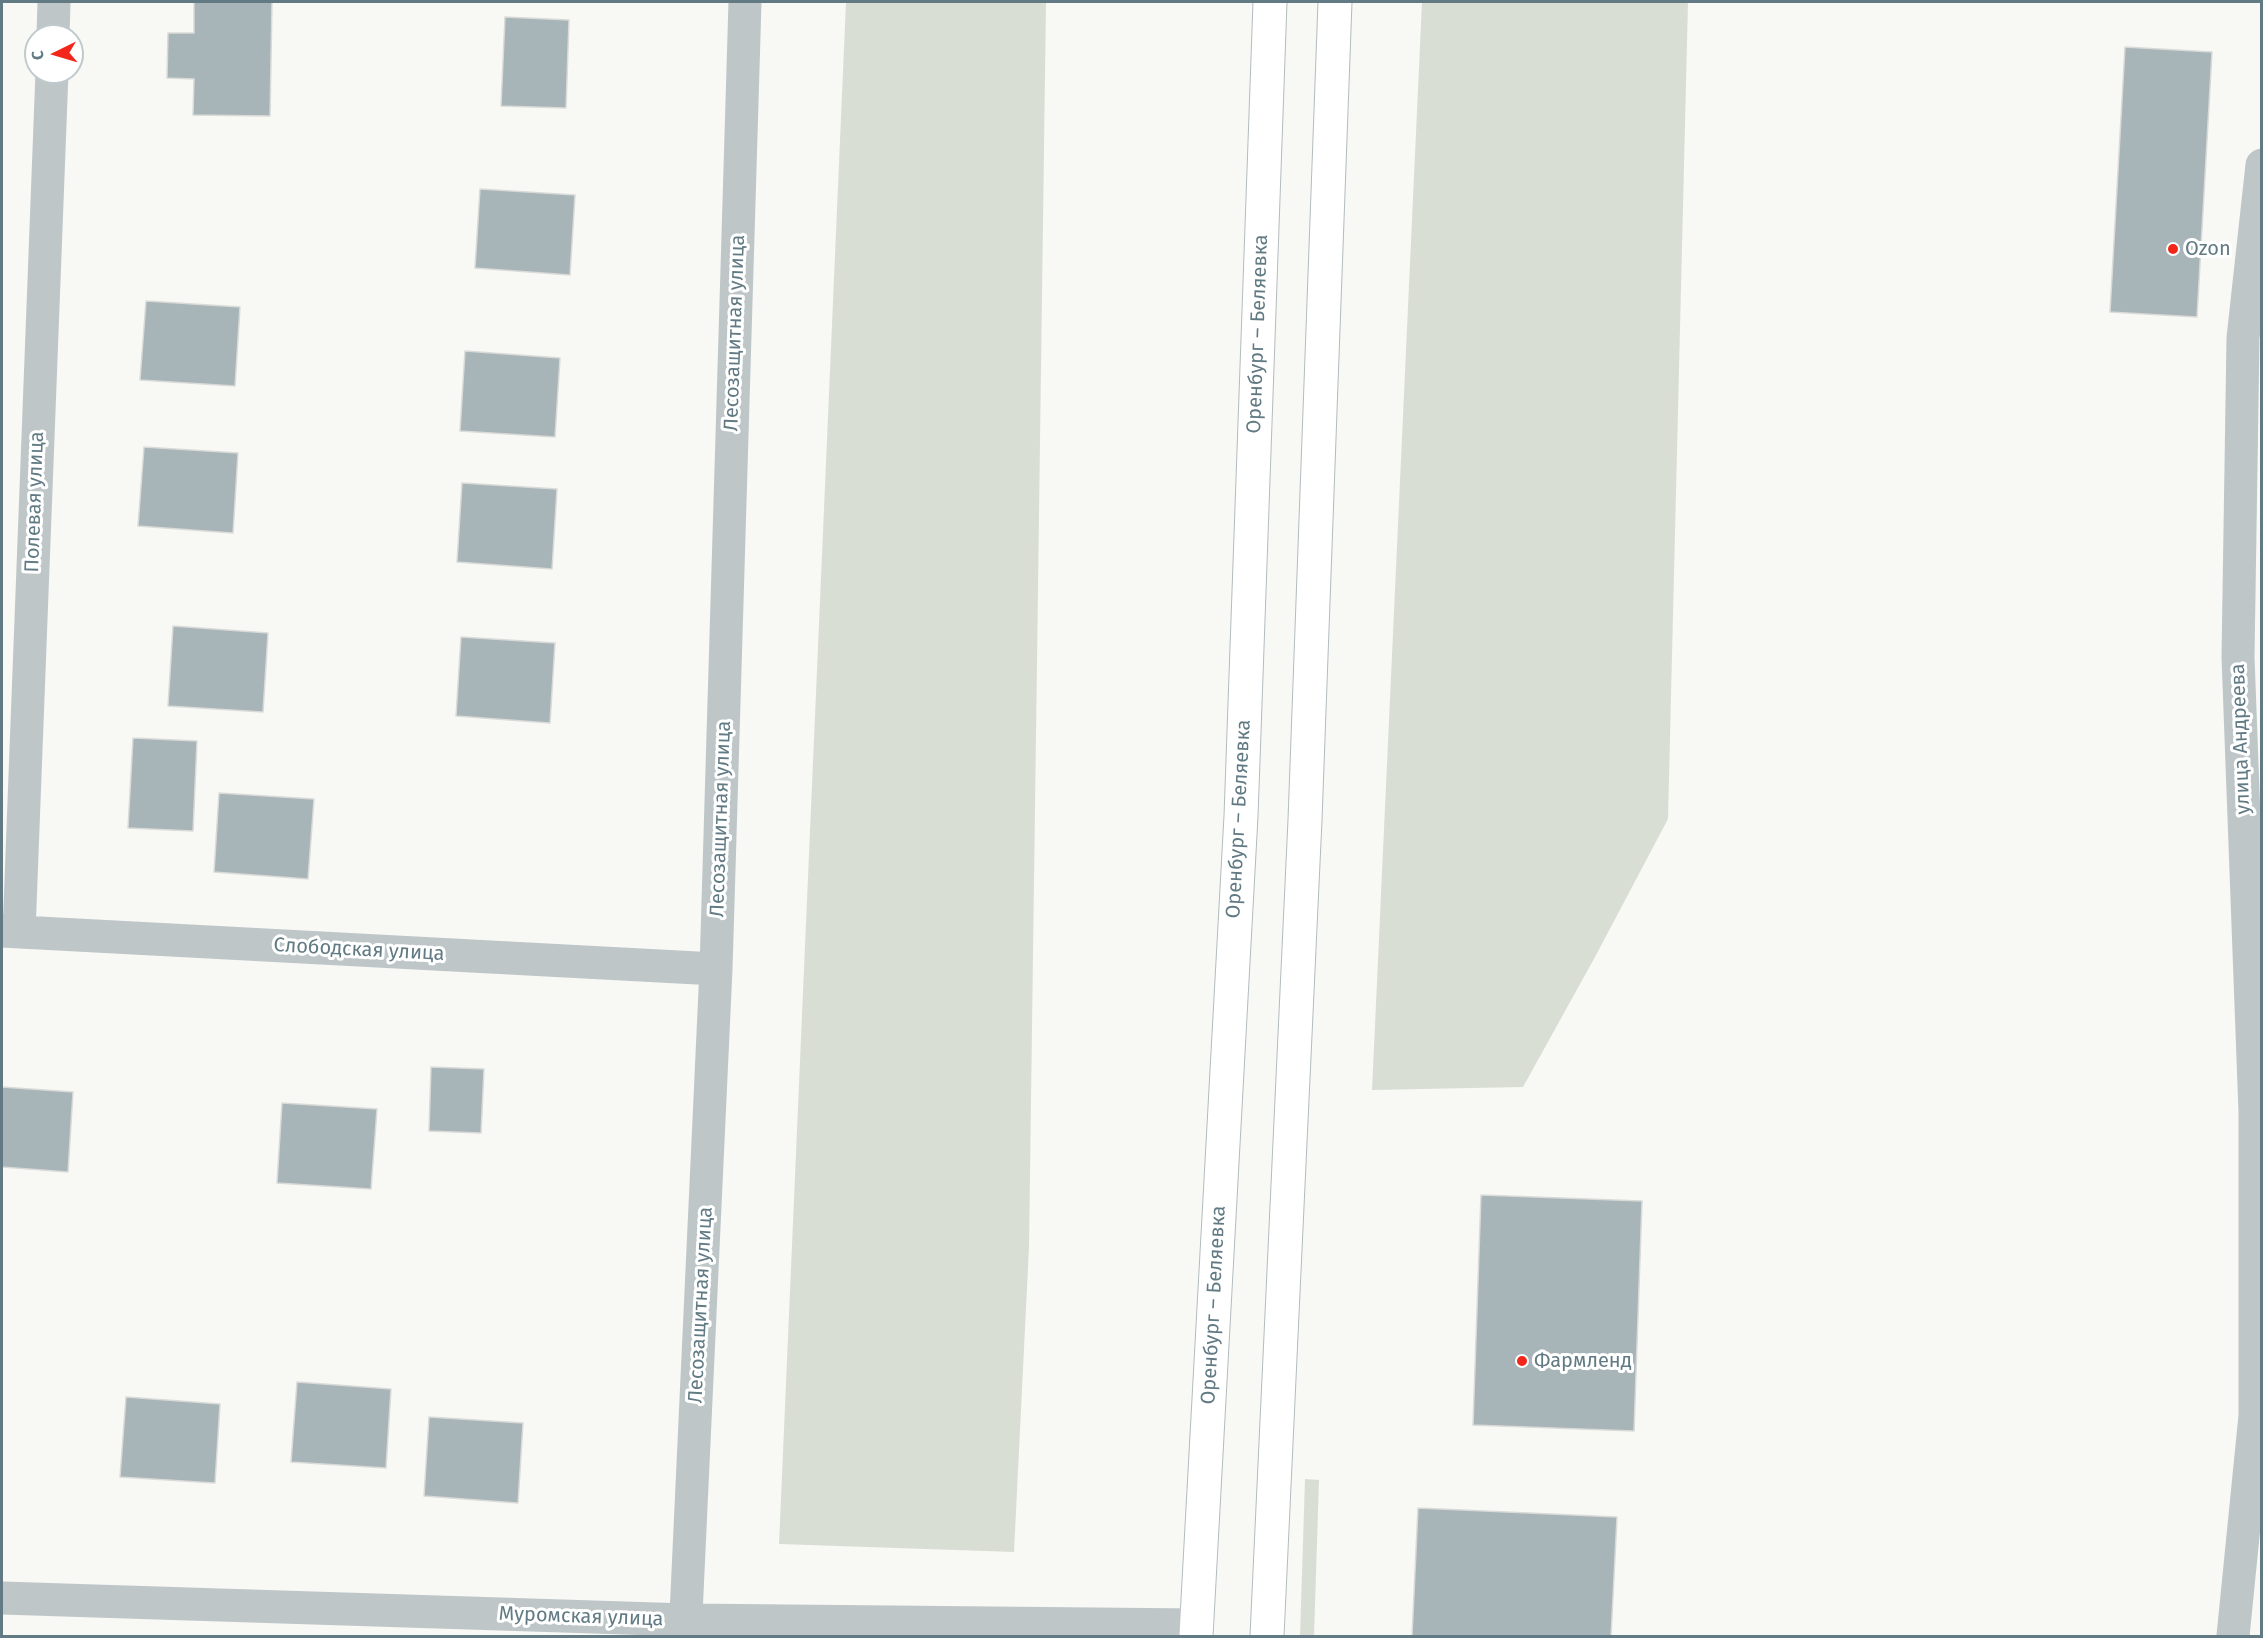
<!DOCTYPE html>
<html>
<head>
<meta charset="utf-8">
<style>
  body { margin:0 }
  #map { position:relative; width:2263px; height:1638px; overflow:hidden; background:#f8f8f5; font-family:"Fira Sans",sans-serif }
  canvas { display:block }
  .frame { position:absolute; inset:0; border:3px solid #617a83; pointer-events:none }
  .north { position:absolute; left:24px; top:24px; width:60px; height:60px; box-sizing:border-box; background:#fff; border:2px solid #c0cacd; border-radius:50%; rotate:265deg; font-size:16px; font-weight:700; line-height:24px; text-align:center; color:#617a83 }
  .north::after { content:''; display:block; margin:auto; width:21px; height:27px; background:#f3261b; clip-path:polygon(50% 0,100% 100%,50% 72%,0 100%) }
</style>
</head>
<body>
<div id="map">
<canvas width="2263" height="1638"></canvas>
<div class="frame"></div>
<div class="north">С</div>
</div>
<script>
const ctx = document.querySelector('canvas').getContext('2d');
ctx.lineJoin = 'round';
function fill(path, color) { ctx.fillStyle = color; ctx.fill(path, 'evenodd'); }
const poly = rows => new Path2D(rows.map(r => 'M' + r).join(''));
function stroke(path, color, width, dash) { ctx.strokeStyle = color; ctx.lineWidth = width; ctx.lineCap = dash ? 'butt' : 'round'; ctx.setLineDash(dash || []); ctx.stroke(path); }
function drawText(font, color, halo, rows, align = 'center') {
  ctx.font = font + ' "Fira Sans",sans-serif'; ctx.lineWidth = 6; ctx.setLineDash([]); ctx.textBaseline = 'middle'; ctx.strokeStyle = halo; ctx.fillStyle = color; for (const [text, x, y, turn = 0] of rows) {
    ctx.save(); ctx.translate(x, y); ctx.rotate((+turn || 0) * Math.PI / 180); ctx.textAlign = isNaN(turn) ? turn : align; if (halo) ctx.strokeText(text, 0, 0); ctx.fillText(text, 0, 0); ctx.restore();
  }
}
fill(poly([
  [846,2,1046,2,1029,1247,1014,1552,779,1544],
  [1422,2,1688,2,1668,819,1595,957,1523,1087,1372,1090],
  [1305,1479,1319,1480,1314,1636,1300,1636]
]), '#d9ded4');
const building = poly([
  [194,2,272,2,270,116,193,115,194,79,167,78,168,33,194,33,194,2],
  [505,17,569,20,566,108,501,106,505,17],
  [2125,47,2212,52,2197,317,2110,312,2125,47],
  [480,189,575,195,570,275,475,268,480,189],
  [146,301,240,307,235,386,140,380,146,301],
  [465,351,560,358,555,437,460,431,465,351],
  [144,447,238,453,233,533,138,526,144,447],
  [462,483,557,489,552,569,457,562,462,483],
  [173,626,268,633,263,712,168,706,173,626],
  [461,637,555,643,550,723,456,716,461,637],
  [133,738,197,741,193,831,128,828,133,738],
  [219,793,314,799,308,879,214,872,219,793],
  [431,1067,484,1069,481,1133,429,1131,431,1067],
  [2,1087,73,1092,68,1172,2,1167,2,1087],
  [282,1103,377,1109,371,1189,277,1183,282,1103],
  [1481,1195,1642,1201,1634,1431,1473,1425,1481,1195],
  [297,1382,391,1389,386,1468,291,1462,297,1382],
  [126,1397,220,1404,215,1483,120,1477,126,1397],
  [429,1417,523,1423,518,1503,424,1496,429,1417],
  [1418,1508,1617,1517,1611,1636,1412,1636,1418,1508]
]);
fill(building, '#a7b4b8');
stroke(building, '#dadad8', 1.5);
const secondary = poly([
  [1196,1636,1241,816,1270,2],
  [1267,1636,1305,820,1335,2]
]);
stroke(secondary, '#b3bcbf', 35);
stroke(poly([
  [53,36,54,2],
  [2,931,716,969],
  [19,932,52,72],
  [2,1598,687,1620,1197,1625],
  [685,1636,716,969,745,2],
  [2233,1636,2255,1416,2255,1112,2238,657,2243,338,2262,165]
]), '#bec6c8', 33);
stroke(secondary, '#fff', 33);
for (const [x, y, r, color] of [
  [2173,249,6,"#f3261b"],
  [1522,1361,6,"#f3261b"]
]) { const dot = new Path2D(); dot.arc(x, y, r, 0, 2 * Math.PI); ctx.fillStyle = color; ctx.fill(dot); stroke(dot, '#fff', 2); }
drawText('20px', '#617a83', '#fff', [
  ["Ozon",2185,249],
  ["Фармленд",1534,1361]
], 'left');
drawText('20px', '#617a83', '#fff', [
  ["Лесозащитная улица",735,333,-88],
  ["Оренбург – Беляевка",1258,334,-88],
  ["Полевая улица",35,502,-88],
  ["улица Андреева",2241,739,-92],
  ["Лесозащитная улица",721,819,-88],
  ["Оренбург – Беляевка",1239,819,-87],
  ["Слободская улица",359,950,3],
  ["Лесозащитная улица",701,1305,-87],
  ["Оренбург – Беляевка",1214,1305,-87],
  ["Муромская улица",581,1617,2]
]);
</script>
</body>
</html>
